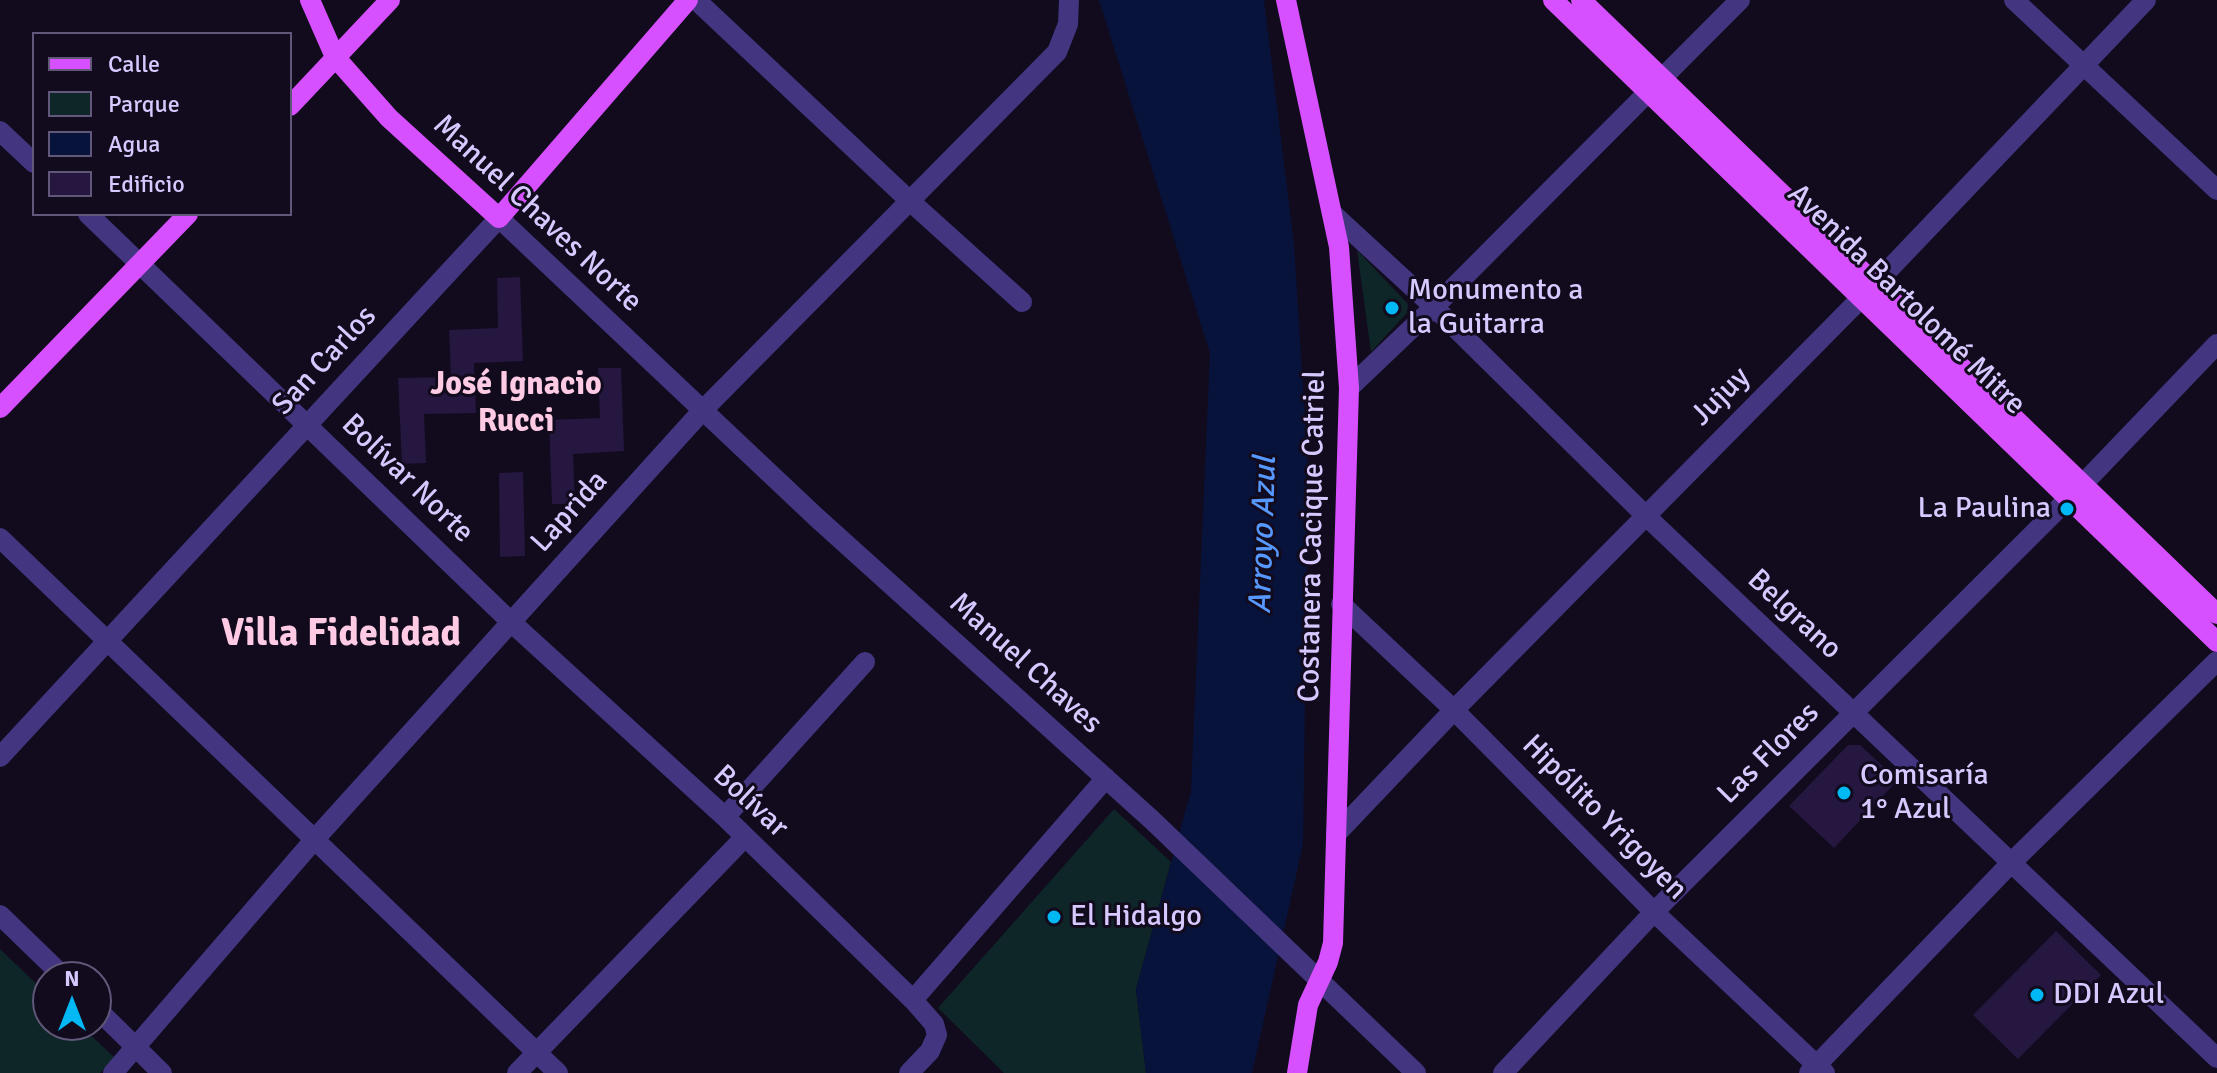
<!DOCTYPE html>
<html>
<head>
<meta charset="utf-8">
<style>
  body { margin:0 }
  #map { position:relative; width:2217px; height:1073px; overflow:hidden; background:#120b1e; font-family:Signika,sans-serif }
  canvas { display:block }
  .legend { position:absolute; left:32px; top:32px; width:260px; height:184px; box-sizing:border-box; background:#120b1e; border:2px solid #615778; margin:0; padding:10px 14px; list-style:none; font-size:24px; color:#d7c9ff }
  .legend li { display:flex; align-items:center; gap:16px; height:40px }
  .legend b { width:40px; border:2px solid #615778 }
  .north { position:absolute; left:32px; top:961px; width:80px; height:80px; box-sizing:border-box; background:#120b1e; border:2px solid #615778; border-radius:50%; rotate:0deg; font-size:22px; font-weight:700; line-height:32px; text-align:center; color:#d7c9ff }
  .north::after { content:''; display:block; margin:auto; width:28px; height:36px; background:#00b8f4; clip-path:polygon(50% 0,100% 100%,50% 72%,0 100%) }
</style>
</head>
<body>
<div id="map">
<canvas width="2217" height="1073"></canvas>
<ul class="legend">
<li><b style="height:10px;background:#d750ff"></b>Calle</li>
<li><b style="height:22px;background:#0e2628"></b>Parque</li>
<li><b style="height:22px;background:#08133b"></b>Agua</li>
<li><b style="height:22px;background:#251740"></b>Edificio</li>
</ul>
<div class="north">N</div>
</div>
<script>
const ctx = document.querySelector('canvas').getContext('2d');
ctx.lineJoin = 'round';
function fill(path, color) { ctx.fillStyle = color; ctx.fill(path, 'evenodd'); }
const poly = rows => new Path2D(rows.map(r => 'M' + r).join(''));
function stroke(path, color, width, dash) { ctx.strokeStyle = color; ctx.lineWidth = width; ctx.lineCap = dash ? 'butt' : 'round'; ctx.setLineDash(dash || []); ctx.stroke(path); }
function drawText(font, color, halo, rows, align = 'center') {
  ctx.font = font + ' Signika,sans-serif'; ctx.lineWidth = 6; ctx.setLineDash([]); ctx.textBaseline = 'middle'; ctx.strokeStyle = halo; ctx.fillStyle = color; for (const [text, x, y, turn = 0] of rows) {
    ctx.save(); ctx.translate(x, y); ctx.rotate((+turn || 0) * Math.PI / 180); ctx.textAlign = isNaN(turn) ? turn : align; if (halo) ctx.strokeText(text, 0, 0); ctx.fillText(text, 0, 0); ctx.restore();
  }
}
fill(poly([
  [1357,250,1408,304,1407,313,1371,352],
  [1114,809,1171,862,1136,989,1146,1073,1004,1073,938,1008],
  [0,949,48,995,48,1025,80,1025,114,1057,100,1073,0,1073]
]), '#0e2628');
fill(poly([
  [1099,0,1264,0,1294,245,1308,467,1303,844,1252,1073,1146,1073,1136,989,1191,791,1210,353]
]), '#08133b');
fill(poly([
  [520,277,523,361,474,363,476,413,424,414,426,463,402,464,398,378,451,377,449,330,498,328,497,278],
  [598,368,621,368,624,451,573,454,575,504,552,504,549,420,600,418],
  [523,472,525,556,500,557,499,473],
  [1848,745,1860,745,1898,780,1834,848,1789,806],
  [2056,931,2101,975,2018,1059,1973,1015]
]), '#251740');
stroke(poly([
  [696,0,911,202,1022,302],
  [2014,0,2217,190],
  [0,131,34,163],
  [88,214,511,622,725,817,913,1000,934,1024,937,1035,930,1051,909,1073],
  [1333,214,1434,307,1645,515,2217,1058],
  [1349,388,1434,307,1740,0],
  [0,538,558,1073],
  [1341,604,1454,710,1654,912,1825,1073],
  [0,757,499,218,816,517,1152,820,1416,1073],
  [725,817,865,662],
  [1336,834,1454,710,1875,284,2146,0],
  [0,915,64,977],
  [913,1000,1106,778],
  [96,1008,162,1073],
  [113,1073,314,840,702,411,1057,52,1068,24,1069,0],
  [517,1073,745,837],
  [1503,1073,1654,912,2083,484,2217,344],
  [1809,1073,2011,863,2217,661]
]), '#43357f', 20);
stroke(poly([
  [310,0,335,57,389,118,499,218,688,0],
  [1286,0,1339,247,1349,388,1333,943,1328,962,1308,1005,1297,1073],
  [1553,0,2217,642],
  [1581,0,2217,614],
  [290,106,390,0],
  [0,408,188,214]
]), '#d750ff', 20);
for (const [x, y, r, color] of [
  [1392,308,8,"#00b8f4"],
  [2067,509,8,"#00b8f4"],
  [1844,793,8,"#00b8f4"],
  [1054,917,8,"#00b8f4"],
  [2037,995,8,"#00b8f4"]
]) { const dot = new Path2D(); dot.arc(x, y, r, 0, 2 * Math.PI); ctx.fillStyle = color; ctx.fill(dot); stroke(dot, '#120b1e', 3); }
drawText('30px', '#d7c9ff', '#120b1e', [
  ["Manuel Chaves Norte",537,214,43],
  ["Avenida Bartolomé Mitre",1906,300,44],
  ["San Carlos",325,361,-47],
  ["Jujuy",1721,397,-45],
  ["Bolívar Norte",407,479,44],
  ["Laprida",570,512,-48],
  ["Costanera Cacique Catriel",1313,536,-89],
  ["Belgrano",1794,615,43],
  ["Manuel Chaves",1025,664,42],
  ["Las Flores",1769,754,-45],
  ["Bolívar",750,802,43],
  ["Hipólito Yrigoyen",1604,818,45]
]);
drawText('30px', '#d7c9ff', '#120b1e', [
  ["Monumento a",1408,291],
  ["la Guitarra",1408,325],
  ["La Paulina",2051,509,"right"],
  ["Comisaría",1860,776],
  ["1° Azul",1860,810],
  ["El Hidalgo",1070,917],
  ["DDI Azul",2053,995]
], 'left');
drawText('bold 32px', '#ffcbe4', '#120b1e', [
  ["José Ignacio",516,386],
  ["Rucci",516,423]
]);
drawText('italic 32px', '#5798ff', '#120b1e', [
  ["Arroyo Azul",1264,535,-88]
]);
drawText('bold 38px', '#ffcbe4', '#120b1e', [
  ["Villa Fidelidad",341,635]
]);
</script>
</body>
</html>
